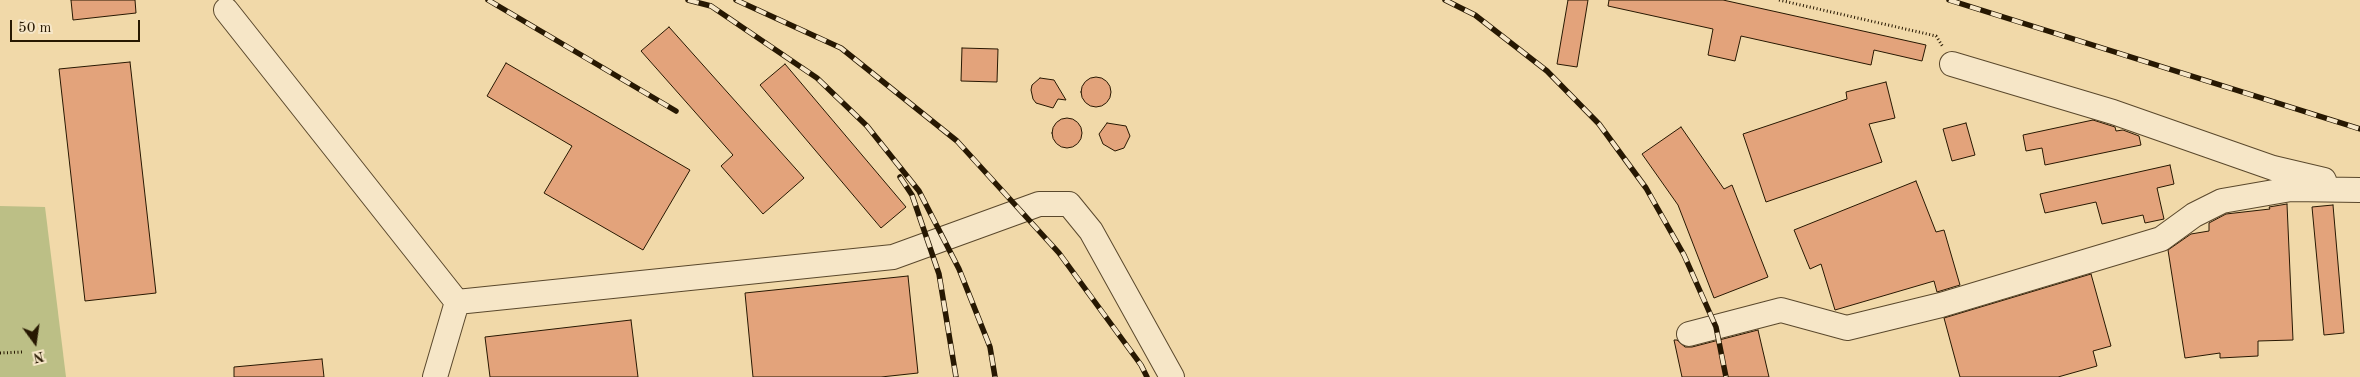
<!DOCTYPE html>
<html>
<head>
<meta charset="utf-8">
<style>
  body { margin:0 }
  #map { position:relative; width:2360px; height:377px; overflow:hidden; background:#f1d9a9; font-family:"Old Standard TT",serif }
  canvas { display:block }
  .north { position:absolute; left:10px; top:317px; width:50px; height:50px; -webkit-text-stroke:4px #f6e6c7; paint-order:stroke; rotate:166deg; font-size:14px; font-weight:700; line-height:20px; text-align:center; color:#271802 }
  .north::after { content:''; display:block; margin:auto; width:18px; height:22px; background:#271802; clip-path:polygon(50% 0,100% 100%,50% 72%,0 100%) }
  .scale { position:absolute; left:10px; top:20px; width:130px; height:22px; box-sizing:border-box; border:2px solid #271802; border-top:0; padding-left:6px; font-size:15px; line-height:18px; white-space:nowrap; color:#271802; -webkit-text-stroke:4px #f6e6c7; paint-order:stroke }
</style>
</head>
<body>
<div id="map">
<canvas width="2360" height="377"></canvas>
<div class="north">N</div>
<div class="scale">50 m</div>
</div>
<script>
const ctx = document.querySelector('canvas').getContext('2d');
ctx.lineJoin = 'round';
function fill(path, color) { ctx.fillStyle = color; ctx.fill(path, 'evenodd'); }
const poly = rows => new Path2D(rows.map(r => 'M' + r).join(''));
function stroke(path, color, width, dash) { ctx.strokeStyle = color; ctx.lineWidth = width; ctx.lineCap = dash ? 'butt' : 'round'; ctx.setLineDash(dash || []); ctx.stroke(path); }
fill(poly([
  [0,206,45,207,66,377,0,377]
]), '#bcbf86');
const building = poly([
  [71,0,135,0,136,13,73,20,71,0],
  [1568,0,1588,0,1577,67,1557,64,1568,0],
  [1609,0,1723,0,1926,45,1922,61,1874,50,1871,65,1741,36,1735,61,1708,55,1713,29,1608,6,1609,0],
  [669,27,804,178,763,214,721,166,733,155,641,51,669,27],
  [962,48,998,49,997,82,961,81,962,48],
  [130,62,156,293,85,301,59,69,130,62],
  [506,63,690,170,643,250,544,193,572,146,487,96,506,63],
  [785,64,906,207,881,228,760,85,785,64],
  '1081 92a15 15 0 1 1 30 0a15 15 0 1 1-30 0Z',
  [1040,78,1054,80,1066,100,1058,99,1053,108,1036,103,1033,99,1031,90,1032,85,1040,78],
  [1886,82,1895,118,1869,124,1882,162,1766,202,1743,134,1847,99,1846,92,1886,82],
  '1052 133a15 15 0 1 1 30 0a15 15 0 1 1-30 0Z',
  [2093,120,2115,127,2116,131,2123,130,2139,136,2141,145,2045,165,2042,148,2026,151,2023,135,2093,120],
  [1107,123,1126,126,1130,136,1124,148,1115,151,1103,144,1099,134,1107,123],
  [1966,123,1975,155,1952,161,1943,129,1966,123],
  [1681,127,1724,189,1732,185,1768,277,1714,298,1678,205,1642,154,1681,127],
  [2170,165,2174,184,2157,188,2164,219,2145,223,2143,215,2102,224,2096,202,2045,213,2040,194,2170,165],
  [1916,181,1936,232,1944,230,1960,285,1937,292,1934,281,1835,310,1821,264,1810,269,1794,230,1916,181],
  [2287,204,2293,340,2258,341,2258,356,2220,358,2220,353,2185,358,2168,250,2191,234,2209,231,2209,223,2226,214,2270,209,2269,207,2287,204],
  [2333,205,2344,333,2324,335,2312,207,2333,205],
  [2091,274,2111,346,2093,351,2097,366,2058,377,1960,377,1944,318,2091,274],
  [908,276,918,373,881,377,753,377,745,293,908,276],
  [631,320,638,377,490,377,485,337,631,320],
  [1758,330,1769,377,1682,377,1674,340,1677,340,1685,347,1692,347,1758,330],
  [322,359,324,377,234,377,234,367,322,359]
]);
fill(building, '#e3a37b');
stroke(building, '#271802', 1);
const minor = poly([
  [226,10,457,302,435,377],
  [1952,64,2113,112,2273,168,2324,180],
  [457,302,893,257,1039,204,1069,204,1091,231,1172,377],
  [1689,334,1781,310,1847,328,1941,305,2161,239,2194,215,2222,201,2291,189,2360,190]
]);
stroke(minor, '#5a482c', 26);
stroke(poly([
  [1779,0,1936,36,1943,47],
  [0,353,22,352]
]), '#271802', 3, [1, 2.5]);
stroke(minor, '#f6e6c7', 24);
const rail = poly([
  [488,0,676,111],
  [688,0,711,6,817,78,867,126,919,191,959,269,990,347,995,377],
  [736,0,841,48,957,141,1059,253,1141,365,1147,377],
  [1445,0,1475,15,1547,71,1599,124,1646,188,1684,255,1716,327,1726,377],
  [1949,0,2360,129],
  [900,177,912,195,939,274,956,377]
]);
stroke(rail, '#271802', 5.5);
stroke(rail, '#f6e6c7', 4, [11]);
</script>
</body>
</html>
